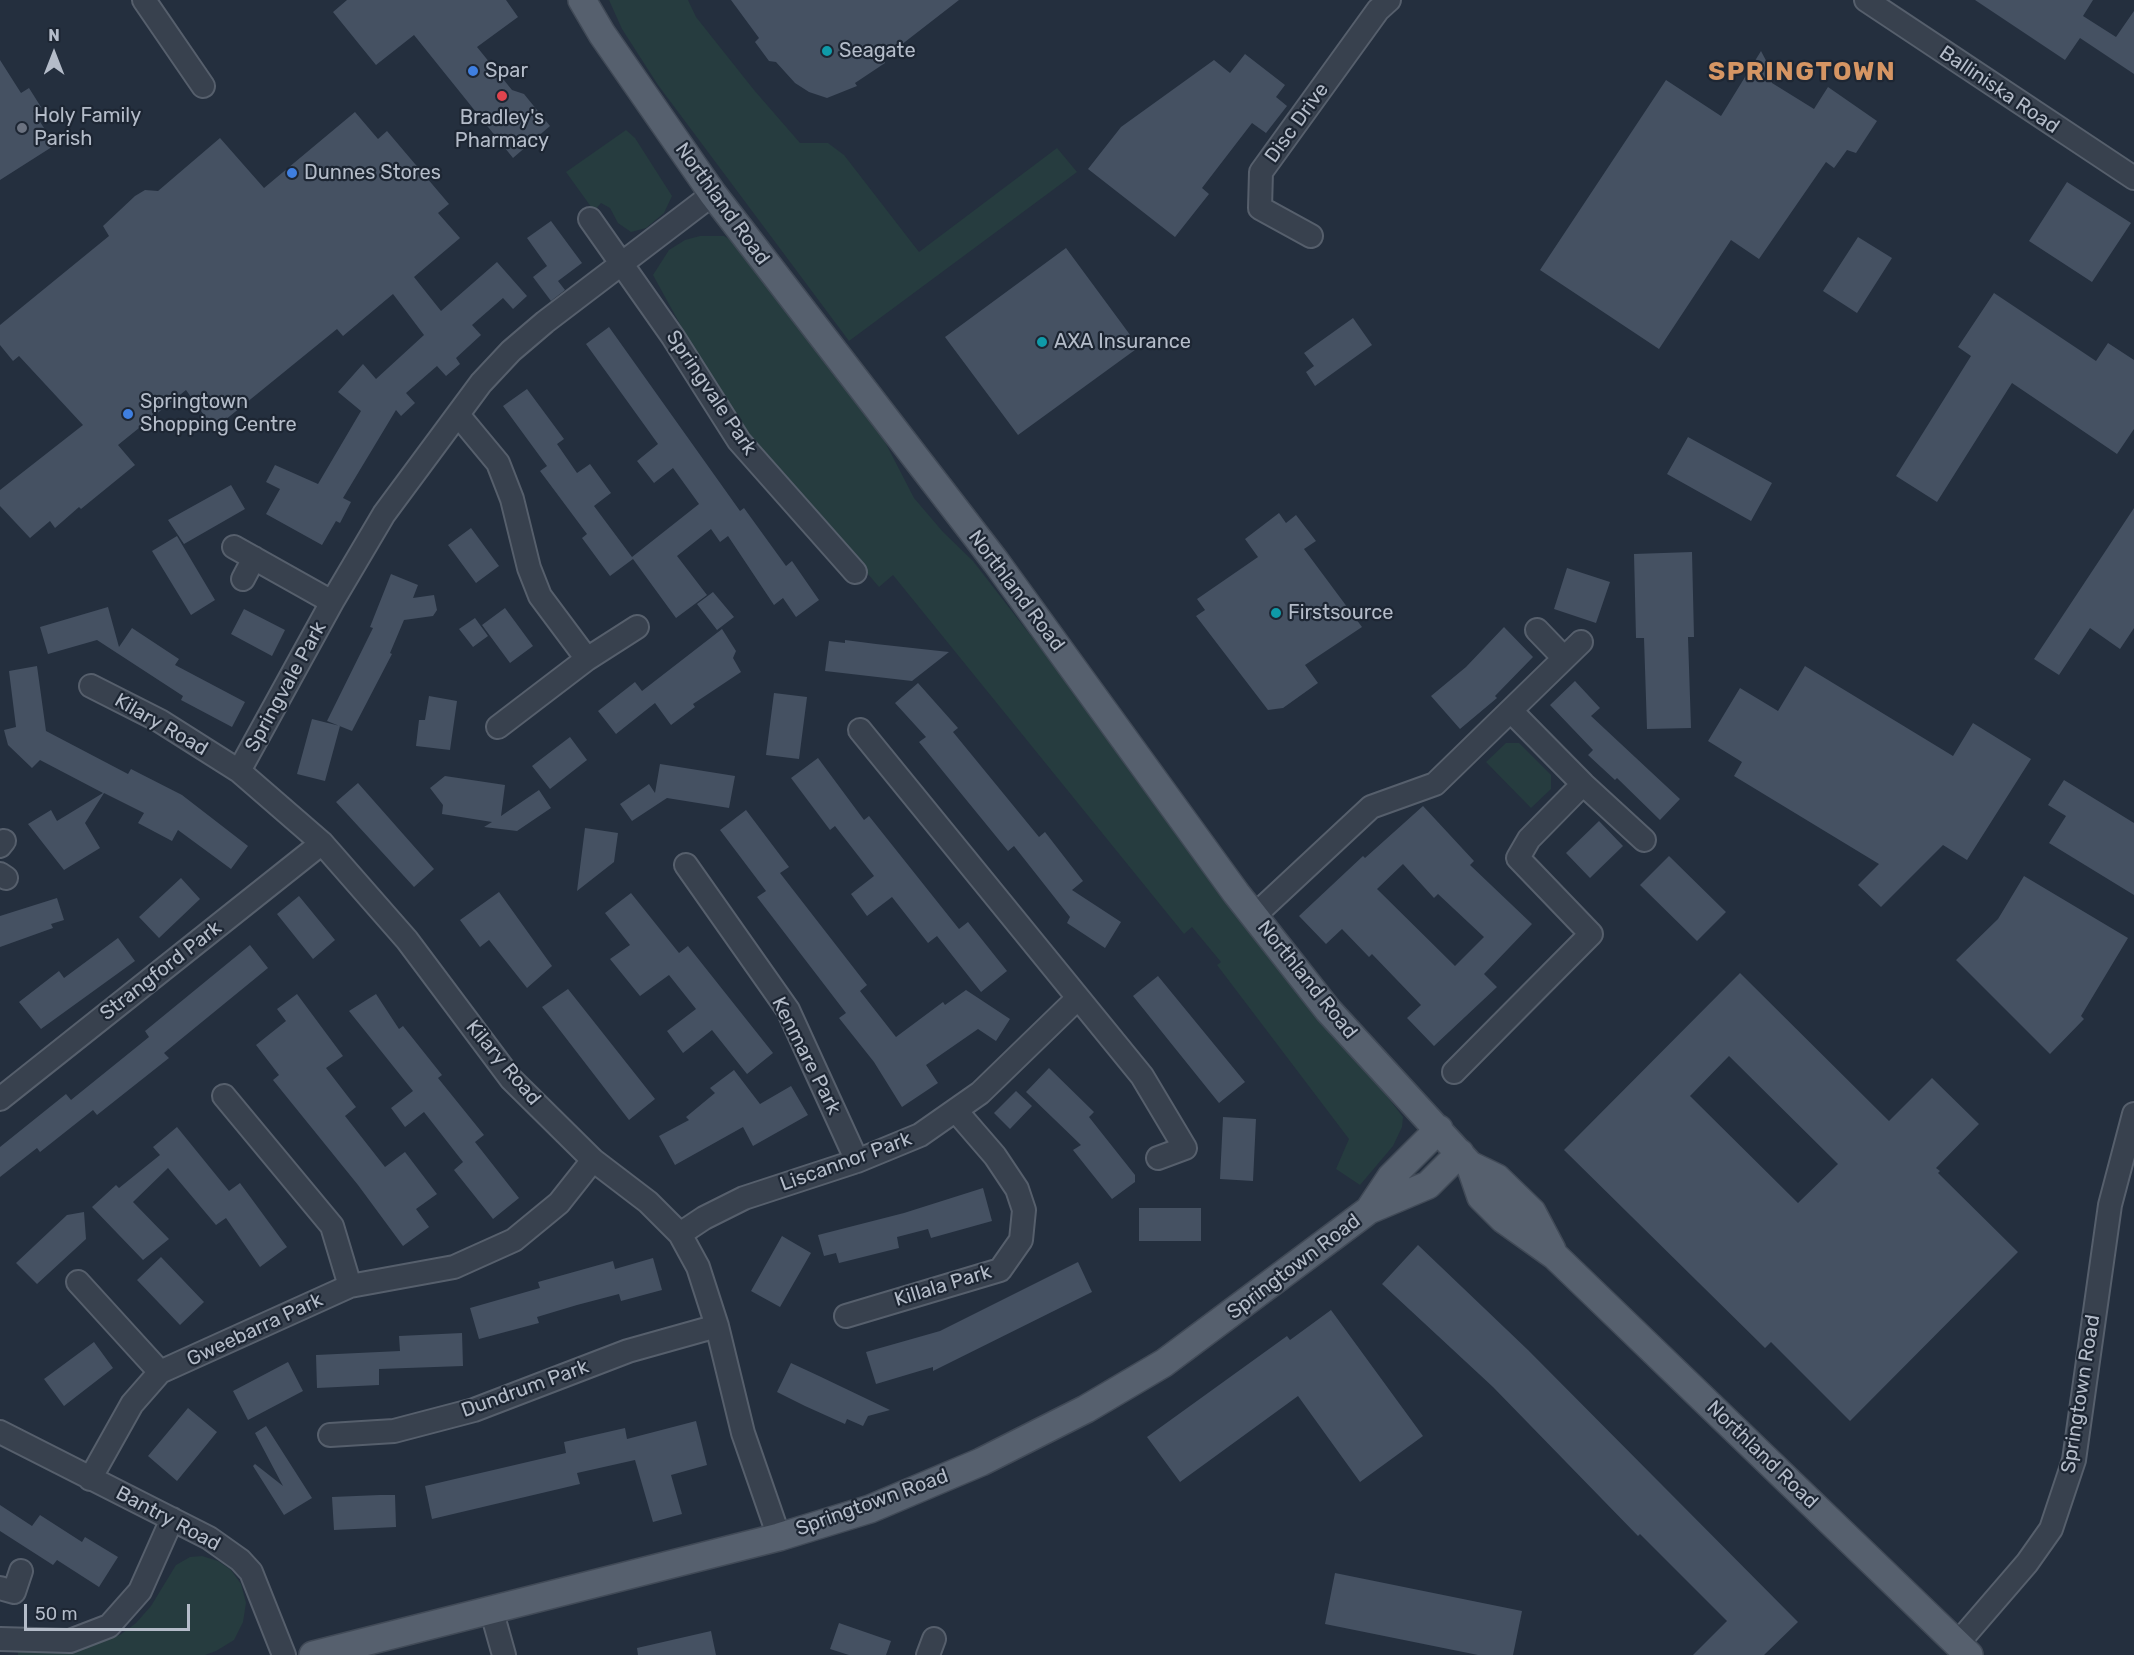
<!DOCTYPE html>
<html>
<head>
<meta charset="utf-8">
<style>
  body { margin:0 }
  #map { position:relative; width:2134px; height:1655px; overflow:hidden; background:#242f3e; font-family:Rubik,sans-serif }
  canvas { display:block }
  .north { position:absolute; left:24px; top:24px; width:60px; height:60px; -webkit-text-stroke:4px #1d2633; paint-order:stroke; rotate:0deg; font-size:16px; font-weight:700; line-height:24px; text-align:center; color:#b4bcc9 }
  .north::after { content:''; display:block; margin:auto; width:21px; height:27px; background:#b4bcc9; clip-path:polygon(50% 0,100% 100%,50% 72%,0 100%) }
  .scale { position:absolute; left:24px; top:1604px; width:166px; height:27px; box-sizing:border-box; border:3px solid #b4bcc9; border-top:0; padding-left:8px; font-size:18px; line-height:21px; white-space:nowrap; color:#b4bcc9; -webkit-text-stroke:4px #1d2633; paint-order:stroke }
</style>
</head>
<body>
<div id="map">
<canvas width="2134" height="1655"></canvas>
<div class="north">N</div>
<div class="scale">50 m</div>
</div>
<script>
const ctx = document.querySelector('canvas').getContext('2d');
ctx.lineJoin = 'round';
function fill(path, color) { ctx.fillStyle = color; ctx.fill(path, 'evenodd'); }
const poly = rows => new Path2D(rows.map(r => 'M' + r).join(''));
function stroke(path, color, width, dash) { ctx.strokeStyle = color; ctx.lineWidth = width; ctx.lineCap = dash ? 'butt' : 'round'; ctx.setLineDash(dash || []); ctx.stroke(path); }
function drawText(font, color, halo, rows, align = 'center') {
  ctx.font = font + ' Rubik,sans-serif'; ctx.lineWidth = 4.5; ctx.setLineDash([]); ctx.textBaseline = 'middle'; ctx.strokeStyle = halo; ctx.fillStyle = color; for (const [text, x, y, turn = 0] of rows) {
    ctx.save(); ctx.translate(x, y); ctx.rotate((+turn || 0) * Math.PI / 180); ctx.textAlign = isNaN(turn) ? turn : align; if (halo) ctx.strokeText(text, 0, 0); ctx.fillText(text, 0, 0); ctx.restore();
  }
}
fill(poly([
  [609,0,688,0,696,17,754,90,800,143,828,143,844,155,919,252,1057,148,1077,172,849,341,658,85,622,29],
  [626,130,635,138,672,196,664,213,646,228,631,232,618,223,610,208,601,203,594,211,566,172],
  [700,236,724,236,734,242,883,438,914,498,943,532,973,561,1403,1117,1402,1127,1393,1146,1360,1185,1336,1169,1349,1139,1217,965,1221,962,1192,927,1184,934,893,575,879,587,747,432,697,355,653,275,669,250,685,240],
  [1506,743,1519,743,1551,775,1551,789,1531,808,1486,762],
  [202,1556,218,1561,231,1570,241,1584,246,1603,243,1622,234,1640,216,1651,205,1655,18,1655,18,1652,43,1652,120,1635,136,1623,151,1606,176,1565,190,1557]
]), '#263c3f');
fill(poly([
  [347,0,506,0,518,17,477,47,512,90,524,94,550,126,513,158,414,35,376,65,333,12],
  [731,0,959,0,883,59,885,63,855,83,857,86,827,98,809,92,795,83,776,62,769,61,755,42,759,38],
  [1975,0,2093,0,2083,16,2116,37,2134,11,2134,74,2080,38,2065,60],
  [1761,51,1772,72,1772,83,1814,109,1828,87,1877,121,1856,153,1847,150,1834,168,1826,162,1759,259,1731,240,1659,349,1540,270,1666,80,1721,116],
  [1245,54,1285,85,1276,97,1287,106,1266,133,1252,123,1202,188,1209,194,1175,237,1088,169,1121,127,1214,60,1230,73],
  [0,60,21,93,29,88,41,107,33,111,55,145,0,180],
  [355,112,378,139,387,131,449,204,438,213,460,238,414,277,441,311,497,262,527,296,513,309,503,298,472,325,481,335,456,358,460,364,446,376,437,366,406,393,415,403,401,416,396,410,343,498,351,502,340,523,336,521,322,545,266,514,280,489,266,482,275,465,318,484,361,411,338,392,363,364,376,379,424,335,393,294,343,336,337,329,214,429,186,390,118,445,135,465,81,509,79,507,55,528,50,521,30,538,0,506,0,490,83,425,19,356,13,361,0,345,0,325,109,236,103,226,135,196,145,190,158,191,220,138,264,188],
  [2067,182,2131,223,2092,282,2029,241],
  [551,221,582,263,558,281,565,290,551,301,533,277,547,266,527,238],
  [1858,237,1892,258,1857,313,1823,291],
  [1066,248,1139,347,1018,435,945,337],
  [1994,293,2096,361,2108,343,2134,360,2134,429,2117,454,2012,383,1937,502,1896,476,1971,356,1958,347],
  [1353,318,1372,345,1315,386,1306,372,1314,366,1304,353],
  [609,327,740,511,744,508,786,566,792,561,819,600,796,617,783,598,774,605,728,536,720,542,711,529,677,556,707,595,676,618,633,559,610,576,582,538,587,534,540,471,547,466,503,406,527,389,564,439,557,444,577,473,590,464,611,493,594,506,632,557,699,504,673,468,654,483,637,461,658,444,586,344],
  [1688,437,1772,483,1751,521,1667,474],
  [231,485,245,509,184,544,168,520],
  [2134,508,2134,628,2120,649,2090,628,2059,675,2034,659],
  [1279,513,1286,523,1296,515,1316,541,1304,549,1362,627,1305,665,1318,683,1283,708,1268,710,1196,616,1205,610,1197,599,1258,557,1245,539],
  [471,528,499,566,476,583,448,545],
  [177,536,215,600,191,615,152,551],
  [1692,552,1694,637,1688,637,1691,728,1647,729,1644,638,1636,638,1634,554],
  [1567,568,1610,582,1596,623,1554,609],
  [391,574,418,585,413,598,434,595,437,610,433,616,404,620,390,653,392,654,352,731,327,721,373,628,370,627],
  [713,592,734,617,717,630,697,604],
  [108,607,119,647,132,628,179,659,175,665,245,702,232,727,181,700,183,696,97,640,48,654,40,627],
  [505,608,533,646,510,663,482,625],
  [244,609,285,630,272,656,231,634],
  [475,618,488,636,473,647,459,629],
  [1504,627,1533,657,1495,696,1497,698,1460,729,1431,696,1466,667],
  [722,629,736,651,733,658,741,672,693,704,695,707,671,725,655,703,616,734,598,711,635,682,642,691],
  [845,640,876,644,949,652,912,681,825,671,829,641,845,643],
  [37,666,46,731,128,774,131,769,182,795,248,846,231,869,178,830,172,841,138,823,144,813,104,793,85,823,100,848,64,870,28,824,51,810,57,821,103,793,40,760,32,768,8,745,4,730,16,727,9,671],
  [1805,666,1953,756,1973,723,2031,759,1967,860,1943,845,1881,907,1858,885,1879,864,1734,776,1742,762,1708,741,1740,688,1778,711],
  [1575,681,1600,708,1591,716,1680,799,1660,820,1617,778,1615,780,1588,755,1593,750,1550,705],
  [918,683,958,728,953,732,1039,837,1045,832,1083,881,1072,890,1121,922,1105,948,1067,923,1070,917,1014,846,1008,851,919,742,926,737,895,703],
  [774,693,807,697,799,759,766,755],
  [429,696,457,701,450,750,416,746,419,720,425,720],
  [312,719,340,726,325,781,297,774],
  [570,737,587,760,550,789,532,766],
  [818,758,864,820,869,816,959,929,968,922,1007,971,981,992,937,936,928,943,892,897,867,916,851,894,874,876,835,826,830,830,791,778],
  [660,764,735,776,729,808,667,798,632,821,620,804,649,784,655,793],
  [445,776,505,785,501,816,539,790,551,808,517,831,484,827,492,822,442,814,443,805,430,788],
  [2064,780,2134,823,2134,895,2049,843,2066,816,2048,805],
  [358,783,434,869,414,887,336,802],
  [1423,806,1474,861,1470,865,1532,924,1484,974,1497,987,1434,1046,1407,1018,1421,1005,1372,954,1369,957,1342,929,1326,944,1299,916,1363,856,1365,858],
  [1403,864,1434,898,1438,894,1484,937,1455,966,1377,889],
  [746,810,789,867,780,873,867,985,860,991,896,1037,943,1002,945,1005,966,990,1010,1019,996,1041,978,1029,926,1065,938,1083,902,1107,874,1062,839,1018,846,1013,757,897,766,891,720,830],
  [1599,821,1623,846,1590,878,1566,853],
  [585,828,618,833,614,862,577,891],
  [1669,856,1726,912,1697,941,1640,885],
  [2024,876,2128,938,2081,1016,2084,1019,2050,1054,1956,960,1998,919],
  [181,878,200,899,159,938,139,917],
  [499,892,552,966,527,988,489,940,480,947,460,920],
  [631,893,679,953,688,946,773,1053,747,1074,712,1030,683,1053,667,1031,696,1009,669,975,640,996,610,959,630,945,605,913],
  [299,896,335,940,313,959,277,914],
  [57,898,64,920,51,924,53,928,0,947,0,916],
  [118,938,135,961,41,1029,19,1002,59,971,64,978],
  [250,945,268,968,164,1053,169,1058,97,1115,93,1110,40,1152,37,1148,0,1177,0,1147,66,1094,71,1100,149,1037,145,1031],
  [1740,973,1889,1121,1932,1078,1979,1124,1936,1168,1940,1171,1938,1173,2018,1252,1850,1421,1771,1342,1765,1348,1564,1150],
  [1729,1056,1838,1164,1798,1203,1690,1096],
  [1158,976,1245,1082,1219,1103,1133,996],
  [568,989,655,1099,629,1120,542,1007],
  [297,994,343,1056,326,1068,356,1107,345,1116,385,1167,405,1152,437,1194,416,1209,429,1227,403,1246,358,1185,273,1080,279,1075,256,1045,286,1021,277,1009],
  [376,994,399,1029,403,1026,442,1075,438,1078,484,1135,475,1142,519,1198,493,1219,454,1170,463,1162,424,1112,405,1127,391,1108,413,1091,349,1011],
  [1049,1068,1094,1112,1089,1117,1135,1175,1135,1182,1112,1199,1073,1150,1081,1145,1026,1092],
  [734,1070,760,1104,791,1086,808,1115,753,1146,743,1127,675,1165,659,1136,689,1120,686,1117,715,1093,710,1088],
  [1016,1091,1032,1106,1010,1129,994,1113],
  [1223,1117,1256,1119,1253,1181,1220,1179],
  [177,1127,229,1191,240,1183,287,1247,260,1267,226,1218,216,1225,168,1168,133,1202,169,1239,143,1260,92,1207,116,1185,119,1188,160,1155,153,1147],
  [983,1188,992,1221,931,1238,928,1229,897,1237,899,1248,839,1263,836,1253,824,1256,818,1235,904,1213],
  [1139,1208,1201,1208,1201,1241,1139,1241],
  [84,1212,86,1239,37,1284,16,1263,67,1215],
  [782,1236,811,1253,780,1307,751,1291],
  [1418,1245,1528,1350,1798,1622,1764,1655,1693,1655,1727,1621,1640,1534,1638,1536,1493,1387,1382,1284],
  [161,1257,204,1302,180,1325,137,1280],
  [653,1258,662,1290,621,1301,619,1294,577,1305,537,1317,539,1323,479,1339,470,1308,540,1288,538,1282,613,1261,615,1269],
  [1078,1262,1092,1292,933,1371,933,1367,876,1384,866,1352,940,1331],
  [1331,1310,1423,1436,1360,1482,1298,1396,1180,1482,1147,1437,1287,1336,1290,1340],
  [462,1333,463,1366,379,1369,379,1385,317,1388,316,1355,400,1351,399,1336],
  [94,1342,113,1368,64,1406,44,1379],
  [288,1362,303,1391,248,1420,233,1391],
  [791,1363,819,1376,890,1410,868,1416,863,1426,847,1419,845,1424,805,1406,777,1392],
  [188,1408,217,1432,177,1481,148,1456],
  [696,1421,707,1465,671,1475,682,1514,653,1522,635,1460,577,1473,580,1484,432,1519,425,1486,566,1453,564,1442,625,1428,627,1439],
  [266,1426,312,1498,284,1515,253,1466,255,1464,283,1486,255,1433],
  [380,1495,395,1495,396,1527,334,1530,332,1497],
  [0,1505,32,1526,40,1515,82,1542,85,1537,118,1557,99,1587,57,1560,53,1565,0,1531],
  [1335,1573,1522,1611,1513,1655,1478,1655,1325,1624],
  [839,1623,891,1641,886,1655,849,1655,830,1649],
  [711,1631,716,1655,638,1655,637,1648]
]), '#455162');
const minor = poly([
  [144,0,203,86],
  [1866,0,2134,178],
  [590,219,673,337,739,441,855,572],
  [1311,236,1260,208,1261,172,1378,10,1389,0],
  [459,416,498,463,512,499,529,568,540,596,587,659,637,627],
  [234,547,332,602],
  [243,579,254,558],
  [1537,630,1564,658],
  [91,686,160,721,239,771,322,843,407,940,511,1079,593,1160,648,1202,680,1234,698,1267,717,1326,743,1433,779,1537],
  [498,727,587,659],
  [860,730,1142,1076,1185,1148,1158,1158],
  [239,771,332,602,384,514,481,383,511,351,545,322,713,194],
  [1583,784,1644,840],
  [0,846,4,841],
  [686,865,788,1010,857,1161],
  [0,874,6,878],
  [1254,916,1371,807,1435,784,1581,642],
  [1454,1072,1591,934,1518,858,1529,839,1583,784,1512,712],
  [224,1096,332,1226,350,1286],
  [0,1099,322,843],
  [680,1234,704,1218,744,1198,857,1161,920,1135,980,1093,1078,998],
  [78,1282,160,1372],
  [846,1316,1000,1270,1021,1240,1024,1210,1017,1189,995,1156,957,1112],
  [0,1432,209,1538,240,1560,251,1572,284,1655],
  [330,1435,394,1431,474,1410,628,1351,717,1326],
  [90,1479,132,1404,160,1372,350,1286,454,1267,514,1240,559,1203,593,1160],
  [0,1588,14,1592,21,1571],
  [491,1609,504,1655],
  [0,1639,70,1641,109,1626,140,1591,172,1519],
  [1958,1643,2027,1563,2051,1529,2074,1460,2110,1205,2134,1114],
  [928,1655,934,1639]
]);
const major = poly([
  [582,0,602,34,713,194,996,562,1236,893,1328,1010,1470,1165,1481,1197,1503,1219,1555,1256,1969,1655],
  [1470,1165,1497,1178,1532,1212,1552,1250],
  [1369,1210,1391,1177,1439,1129],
  [313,1655,779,1537,870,1509,981,1462,1086,1409,1164,1363,1369,1210,1428,1185,1460,1153]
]);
stroke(minor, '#565f6c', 26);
stroke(major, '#414a57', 30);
stroke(minor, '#38414e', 22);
stroke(major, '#56606e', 27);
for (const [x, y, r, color] of [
  [827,51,6,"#0f9aa8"],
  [473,71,6,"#3f7fe0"],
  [502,96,6,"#e0444e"],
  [22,128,6,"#6b7280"],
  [292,173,6,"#3f7fe0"],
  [1042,342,6,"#0f9aa8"],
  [128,414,6,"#3f7fe0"],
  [1276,613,6,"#0f9aa8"]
]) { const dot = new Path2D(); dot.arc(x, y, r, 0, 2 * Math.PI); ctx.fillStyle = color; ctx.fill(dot); stroke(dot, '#1d2633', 2); }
drawText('20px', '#b4bcc9', '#1d2633', [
  ["Seagate",839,51],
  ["Spar",485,71],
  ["Holy Family",34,116],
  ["Parish",34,139],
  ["Bradley's",502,118,"center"],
  ["Pharmacy",502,141,"center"],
  ["Dunnes Stores",304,173],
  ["AXA Insurance",1054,342],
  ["Springtown",140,402],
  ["Shopping Centre",140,425],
  ["Firstsource",1288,613]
], 'left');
drawText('20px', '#b4bcc9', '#1d2633', [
  ["Balliniska Road",1999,90,34],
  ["Disc Drive",1297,123,-54],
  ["Northland Road",722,204,54],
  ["Springvale Park",711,393,56],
  ["Northland Road",1016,591,53],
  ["Springvale Park",286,687,-61],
  ["Kilary Road",161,725,30],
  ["Strangford Park",161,971,-38],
  ["Northland Road",1307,980,51],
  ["Kenmare Park",806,1056,63],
  ["Kilary Road",503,1063,50],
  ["Liscannor Park",846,1162,-20],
  ["Springtown Road",1294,1267,-37],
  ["Killala Park",943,1286,-17],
  ["Gweebarra Park",255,1330,-25],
  ["Dundrum Park",525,1389,-20],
  ["Springtown Road",2081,1394,-81],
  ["Northland Road",1762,1455,44],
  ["Springtown Road",872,1503,-20],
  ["Bantry Road",168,1519,28]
]);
ctx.letterSpacing = '1.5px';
drawText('bold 26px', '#d59563', '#1d2633', [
  ["SPRINGTOWN",1802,72]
]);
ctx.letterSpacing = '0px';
</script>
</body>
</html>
